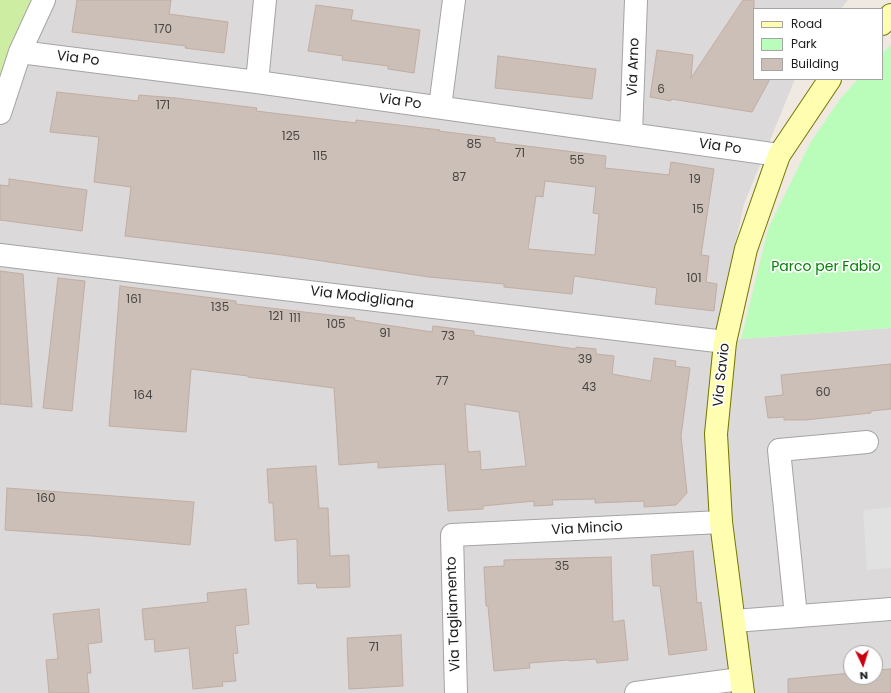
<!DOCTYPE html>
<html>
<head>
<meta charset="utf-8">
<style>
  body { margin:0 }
  #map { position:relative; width:891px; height:693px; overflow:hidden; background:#efe9e1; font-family:Poppins,sans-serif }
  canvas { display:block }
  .legend { position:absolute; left:753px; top:8px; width:130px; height:72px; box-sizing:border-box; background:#fff; border:1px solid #a5a5a5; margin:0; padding:5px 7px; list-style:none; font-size:12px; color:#1d1d1d }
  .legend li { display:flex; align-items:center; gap:8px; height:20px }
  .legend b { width:20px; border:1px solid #a5a5a5 }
  .north { position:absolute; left:843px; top:645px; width:40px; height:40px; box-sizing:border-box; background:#fff; border:1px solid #a5a5a5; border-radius:50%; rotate:176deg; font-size:11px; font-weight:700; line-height:16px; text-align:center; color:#1d1d1d }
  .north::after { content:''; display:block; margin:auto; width:14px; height:18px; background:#c9000e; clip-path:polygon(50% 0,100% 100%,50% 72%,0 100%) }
</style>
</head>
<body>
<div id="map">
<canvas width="891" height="693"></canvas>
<ul class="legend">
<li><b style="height:5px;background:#fefdb0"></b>Road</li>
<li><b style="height:11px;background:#bafdba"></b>Park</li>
<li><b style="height:11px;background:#cbbfb7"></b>Building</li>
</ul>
<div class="north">N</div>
</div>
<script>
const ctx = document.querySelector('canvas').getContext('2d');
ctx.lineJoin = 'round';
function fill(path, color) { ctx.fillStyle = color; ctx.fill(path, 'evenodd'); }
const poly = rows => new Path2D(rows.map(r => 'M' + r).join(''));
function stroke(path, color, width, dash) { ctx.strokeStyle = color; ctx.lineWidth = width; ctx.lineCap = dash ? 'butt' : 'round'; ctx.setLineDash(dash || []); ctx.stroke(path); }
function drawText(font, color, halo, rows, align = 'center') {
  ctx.font = font + ' Poppins,sans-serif'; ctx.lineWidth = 3.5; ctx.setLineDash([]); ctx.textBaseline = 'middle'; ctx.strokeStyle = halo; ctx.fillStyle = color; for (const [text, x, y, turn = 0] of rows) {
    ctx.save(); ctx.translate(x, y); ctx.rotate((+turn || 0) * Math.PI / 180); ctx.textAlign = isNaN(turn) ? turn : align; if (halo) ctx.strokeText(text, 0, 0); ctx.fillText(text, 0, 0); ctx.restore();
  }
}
fill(poly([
  [35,0,848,0,841,9,754,9,754,79,795,79,744,204,711,352,741,339,891,328,891,693,0,693,0,80],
  [851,653,875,653,875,677,851,677]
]), '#dbd9d9');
fill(poly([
  [0,0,35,0,0,80]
]), '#cdeea2');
fill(poly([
  [891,44,891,328,741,339,768,229,810,143,840,99,858,79,882,79,882,54]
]), '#bafdba');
fill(poly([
  [891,507,891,568,867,570,863,510]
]), '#e1e1e1');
const building = poly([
  [77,0,171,0,169,14,228,22,224,53,185,48,186,46,72,32,77,0],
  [743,0,754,0,754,79,770,79,752,112,671,99,671,101,650,97,657,50,693,55,691,78,743,0],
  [316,5,353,10,351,20,420,30,414,73,388,69,388,66,342,60,343,56,308,51,316,5],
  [498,56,596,69,592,99,495,88,498,56],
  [57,92,138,101,139,95,176,98,257,108,256,111,356,123,356,120,440,130,439,131,495,138,495,142,606,156,605,168,669,175,671,162,714,169,701,255,709,256,706,282,717,284,714,311,655,304,657,288,574,276,572,294,504,287,504,284,429,277,282,255,125,236,131,187,94,182,99,137,50,132,57,92],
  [545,181,596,187,593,213,599,214,595,255,528,249,536,196,543,197,545,181],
  [9,179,87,190,82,231,0,220,0,185,9,186,9,179],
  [0,271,23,274,32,407,0,404,0,271],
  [58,278,85,281,72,411,43,408,58,278],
  [120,286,236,301,236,304,355,318,354,320,432,332,433,326,474,331,474,335,576,349,576,347,596,349,596,354,614,356,612,374,651,381,654,358,676,361,675,366,690,368,681,436,687,493,676,505,644,507,644,501,595,503,595,499,552,500,553,505,534,506,534,501,483,506,483,509,448,511,445,464,378,468,378,462,339,465,334,388,248,377,248,376,191,369,186,432,109,426,120,286],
  [465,404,519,412,526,466,481,470,480,451,468,452,465,404],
  [891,364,891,409,871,411,871,413,805,420,784,420,784,417,768,418,765,397,783,395,781,375,891,364],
  [316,466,319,508,328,508,330,556,349,555,350,587,317,588,316,583,298,584,297,539,275,541,273,503,269,503,267,469,316,466],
  [7,488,194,502,190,545,92,536,5,530,7,488],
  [693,551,697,603,701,602,707,650,669,655,660,586,653,586,651,555,693,551],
  [611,557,613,622,624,620,628,660,597,663,596,659,569,661,569,660,529,663,530,668,494,671,488,606,486,606,484,567,504,566,504,560,611,557],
  [246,589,249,624,235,626,238,653,233,654,236,681,222,682,223,686,193,689,189,648,155,652,154,639,145,640,142,609,208,602,207,593,246,589],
  [99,609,102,642,88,644,91,673,87,673,89,693,49,693,46,660,58,659,53,614,99,609],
  [401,635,403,686,349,689,347,638,401,635],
  [891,669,891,693,788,693,788,679,851,673,851,677,875,677,875,670,891,669]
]);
fill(building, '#cbbfb7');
stroke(building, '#c1aea3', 1);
const street = poly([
  [20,52,257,82,779,155],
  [257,82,265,0],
  [440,107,454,0],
  [0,113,20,52,44,0],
  [631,134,636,0],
  [0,255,725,342],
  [796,616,779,450,867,442],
  [734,621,891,609],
  [456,693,452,535,721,522],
  [636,693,740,679]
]);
const secondary = poly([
  [882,24,891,15],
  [743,693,721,522,716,434,725,342,746,249,779,155,830,79]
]);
stroke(street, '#a4a4a4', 24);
stroke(secondary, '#727700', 24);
stroke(street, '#fff', 22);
stroke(secondary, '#fefdb0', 22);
drawText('12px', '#484644', null, [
  ["170",163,30],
  ["6",661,90],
  ["171",163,106],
  ["125",291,137],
  ["85",474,145],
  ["71",520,154],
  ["115",320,157],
  ["55",577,161],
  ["87",459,178],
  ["19",695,180],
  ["15",698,210],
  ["101",694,279],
  ["161",134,300],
  ["135",220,308],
  ["121",276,317],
  ["111",295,319],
  ["105",336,325],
  ["91",385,334],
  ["73",448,337],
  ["39",585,360],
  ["77",442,382],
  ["43",589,388],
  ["60",823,393],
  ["164",143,396],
  ["160",46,499],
  ["35",562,567],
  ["71",374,648]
]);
drawText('14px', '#1d1d1d', '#fff', [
  ["Via Po",78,59,7],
  ["Via Arno",634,67,-88],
  ["Via Po",400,102,8],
  ["Via Po",720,147,8],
  ["Via Modigliana",362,298,7],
  ["Via Savio",722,375,-84],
  ["Via Mincio",587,529,-3],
  ["Via Tagliamento",454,614,-92]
]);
drawText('14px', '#038205', '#fff', [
  ["Parco per Fabio",826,267]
]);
</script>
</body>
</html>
